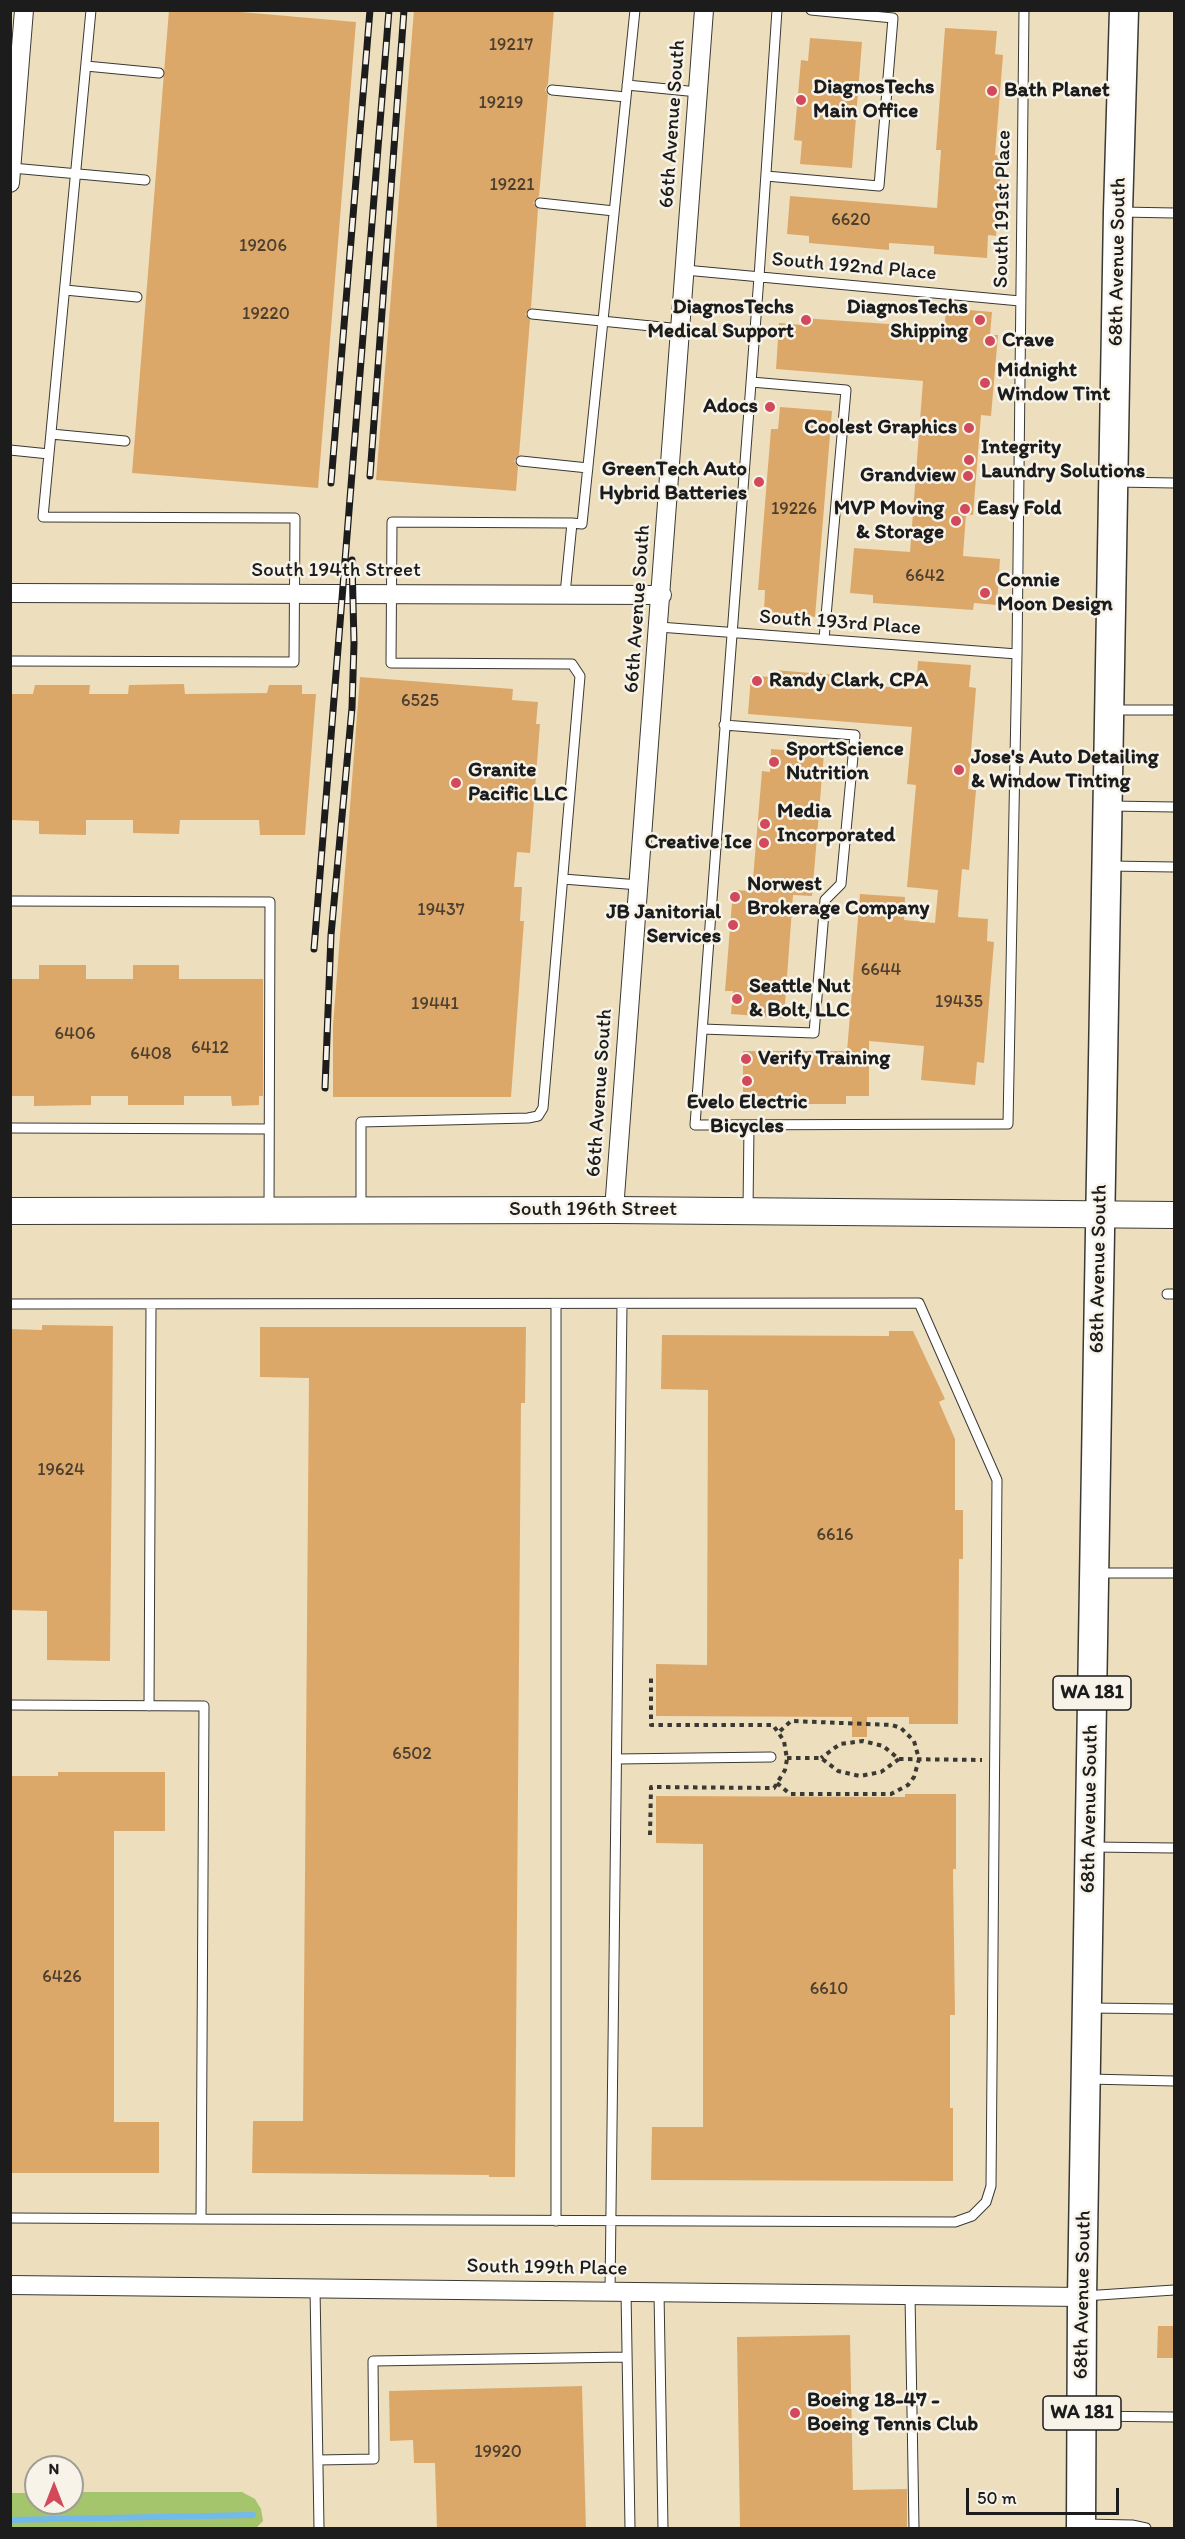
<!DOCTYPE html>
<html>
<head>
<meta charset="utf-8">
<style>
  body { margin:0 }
  #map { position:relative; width:1185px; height:2539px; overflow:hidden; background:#eddfbd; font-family:Itim,sans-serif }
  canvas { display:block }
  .frame { position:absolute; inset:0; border:12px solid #1c1c1c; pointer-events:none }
  .north { position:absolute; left:24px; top:2455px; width:60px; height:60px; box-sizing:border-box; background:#f7f3e8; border:2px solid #9f9d96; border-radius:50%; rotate:0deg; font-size:16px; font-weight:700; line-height:24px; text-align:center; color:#1c1c1c }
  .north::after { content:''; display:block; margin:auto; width:21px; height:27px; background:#d1495b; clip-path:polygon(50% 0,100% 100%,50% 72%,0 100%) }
  .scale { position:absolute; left:966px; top:2488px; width:153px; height:27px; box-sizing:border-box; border:3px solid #1c1c1c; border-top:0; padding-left:8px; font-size:18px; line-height:21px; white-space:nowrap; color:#1c1c1c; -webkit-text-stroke:4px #f7f3e8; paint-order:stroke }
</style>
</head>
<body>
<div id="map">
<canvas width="1185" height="2539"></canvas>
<div class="frame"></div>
<div class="north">N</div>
<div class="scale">50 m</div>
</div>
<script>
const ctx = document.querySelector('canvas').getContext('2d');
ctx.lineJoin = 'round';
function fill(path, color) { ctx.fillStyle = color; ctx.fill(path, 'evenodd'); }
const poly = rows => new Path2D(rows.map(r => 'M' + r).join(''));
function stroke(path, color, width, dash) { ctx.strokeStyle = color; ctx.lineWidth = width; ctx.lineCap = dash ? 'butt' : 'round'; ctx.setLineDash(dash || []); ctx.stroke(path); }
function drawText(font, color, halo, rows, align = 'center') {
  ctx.font = font + ' Itim,sans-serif'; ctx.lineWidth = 5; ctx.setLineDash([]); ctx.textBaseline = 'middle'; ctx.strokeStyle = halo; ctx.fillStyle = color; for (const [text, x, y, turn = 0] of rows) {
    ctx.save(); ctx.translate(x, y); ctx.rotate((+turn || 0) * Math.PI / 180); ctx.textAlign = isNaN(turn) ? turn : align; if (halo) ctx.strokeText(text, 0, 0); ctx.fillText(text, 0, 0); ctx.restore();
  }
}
fill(poly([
  [72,2492,242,2492,255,2499,261,2509,263,2521,256,2528,11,2528,11,2493,36,2493,36,2503,72,2503]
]), '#a5c56d');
stroke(poly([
  [10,2520,253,2515]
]), '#72baea', 6);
fill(poly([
  [169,10,218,10,356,22,318,488,132,473],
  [414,10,554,10,548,84,545,90,548,95,539,196,533,203,538,209,531,308,525,314,530,320,519,455,514,461,518,467,516,491,376,480],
  [945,28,997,31,995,54,1003,55,995,155,1002,156,996,236,988,235,987,258,934,254,934,246,889,243,889,250,809,243,809,236,787,234,790,196,937,208,941,150,936,150],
  [810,38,862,42,852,168,800,164,802,141,794,140,801,60,808,61],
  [946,308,992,312,990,335,998,335,991,416,981,415,973,515,966,514,963,556,1000,559,997,605,974,603,973,610,873,603,873,595,850,593,854,548,910,552,923,381,776,369,779,323,802,325,802,318,903,325,902,333,944,336],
  [780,407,832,411,815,617,764,612,765,590,758,590,771,429,778,429],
  [918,661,971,665,969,687,976,688,968,789,976,790,969,870,962,869,958,917,988,919,987,941,994,942,984,1063,977,1062,975,1085,921,1080,924,1046,869,1041,869,1096,846,1096,846,1104,766,1104,766,1096,743,1096,743,1051,847,1051,860,894,905,897,904,920,935,923,938,890,907,887,916,785,907,784,912,727,748,714,751,676,773,677,774,670,874,678,874,686,916,689],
  [360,677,513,689,512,700,538,702,536,724,540,724,530,853,517,852,514,887,522,887,520,921,524,921,511,1097,333,1097,333,1026],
  [184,684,185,694,267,693,269,685,302,685,302,694,316,694,305,835,260,835,259,820,180,820,179,834,133,833,133,820,86,820,86,835,39,834,39,821,10,820,10,694,33,694,35,685,90,685,89,694,128,694,129,685],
  [771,749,824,753,812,896,793,895,784,1018,731,1014,733,991,725,991,733,890,752,891,762,771,770,772],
  [39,965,86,965,86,979,133,979,133,965,179,965,179,979,263,979,263,1096,259,1096,259,1105,232,1106,231,1096,184,1096,184,1105,128,1105,128,1096,91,1096,91,1105,34,1106,34,1096,10,1096,10,979,39,979],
  [42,1325,113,1326,110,1661,47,1660,47,1611,10,1610,10,1329,42,1330],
  [260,1327,526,1327,525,1403,521,1403,515,2177,489,2177,489,2175,252,2173,253,2121,303,2121,309,1378,260,1377],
  [889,1331,913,1331,945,1399,939,1402,955,1439,955,1510,963,1510,963,1559,959,1559,958,1724,909,1724,909,1717,867,1717,867,1737,852,1737,852,1717,656,1716,656,1664,707,1665,708,1390,661,1389,662,1335,889,1336],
  [58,1772,165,1772,165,1831,114,1831,114,2122,159,2122,159,2173,10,2173,10,1776,58,1776],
  [905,1794,956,1794,956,1869,953,1869,955,2015,950,2015,950,2108,953,2108,953,2181,651,2180,652,2127,703,2127,703,1844,656,1843,656,1796,905,1797],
  [1158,2326,1174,2326,1174,2358,1157,2358],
  [850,2335,853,2490,907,2489,907,2528,740,2529,737,2337],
  [582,2386,586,2529,437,2529,435,2463,414,2463,413,2440,390,2441,389,2391]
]), '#dca86a');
const lane = poly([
  [777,10,759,277,695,1125,1008,1124,1017,654,1024,10],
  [86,66,159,73],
  [627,85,698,92],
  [552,90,626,97],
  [12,168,145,180],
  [766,176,879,186,893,18,811,10],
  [540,203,614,211],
  [1121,212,1174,213],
  [685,270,1020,301],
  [65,290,137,297],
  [532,314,681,329],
  [751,382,846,390,824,639],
  [51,434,125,441],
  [10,450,49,454],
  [521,461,588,468],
  [1116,482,1174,483],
  [565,594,572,523,582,524,635,10],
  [659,627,1017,654],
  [10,661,294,662,295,518,43,517,91,10],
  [1112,710,1174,710],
  [1110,806,1174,807],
  [1109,866,1174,867],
  [563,879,639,885],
  [10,901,270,902,269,1210],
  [702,1029,814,1033,825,900,841,884,855,735,724,725],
  [10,1128,269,1129],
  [361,1209,361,1122,528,1118,538,1116,543,1108,580,676,572,664,391,663,392,522,572,523],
  [748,1210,749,1125],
  [1167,1294,1174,1294],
  [10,1304,919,1303,997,1480,991,2186,986,2202,972,2216,955,2222,201,2219],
  [556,1304,556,2221],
  [1096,1573,1174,1573],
  [10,1705,204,1706,201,2219,10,2218],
  [149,1706,151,1305],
  [617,1759,771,1757],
  [1093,1847,1174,1848],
  [1090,2008,1174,2009],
  [1088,2079,1174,2081],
  [315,2288,319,2528],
  [610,2291,622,1304],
  [626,2292,630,2528],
  [659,2292,663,2528],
  [910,2295,914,2528],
  [1084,2296,1174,2290],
  [1084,2416,1174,2417],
  [318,2460,374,2459,373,2361,627,2357],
  [1084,2524,1132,2525,1146,2528]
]);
const street = poly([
  [10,183,24,10],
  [10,593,662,595],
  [614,1210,704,10],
  [10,2285,1082,2297]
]);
const secondary = poly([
  [10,1211,614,1210,1174,1215]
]);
const primary = poly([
  [1081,2528,1082,2297,1098,1344,1118,212,1124,10]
]);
stroke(lane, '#3b3934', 11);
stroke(street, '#3b3934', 20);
stroke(secondary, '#3b3934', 28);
stroke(primary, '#3b3934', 31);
stroke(poly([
  [787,1758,821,1758,838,1771,860,1776,881,1772,899,1759,883,1746,863,1741,840,1744,821,1758],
  [899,1759,982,1760],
  [777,1783,790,1794,891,1794,908,1785,914,1777,919,1759,914,1741,901,1728,892,1725,791,1721,779,1732],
  [650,1835,651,1787,774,1788,785,1770,787,1759,784,1741,773,1725,651,1725,651,1676]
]), '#3b3934', 4, [4.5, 4.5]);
stroke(lane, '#fff', 9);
stroke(street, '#fff', 18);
stroke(secondary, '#fff', 26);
stroke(primary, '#fff', 28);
const rail = poly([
  [370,476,404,10],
  [331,483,370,10],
  [314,949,389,10],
  [325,1088,331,935,352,708,354,643,352,560]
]);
stroke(rail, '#1c1c1c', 7);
stroke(rail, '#f7f3e8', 4.5, [14]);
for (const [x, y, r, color] of [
  [992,91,6,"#d1495b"],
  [801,100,6,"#d1495b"],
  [806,320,6,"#d1495b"],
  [980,320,6,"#d1495b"],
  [990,341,6,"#d1495b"],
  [985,383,6,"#d1495b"],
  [770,407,6,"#d1495b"],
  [969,428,6,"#d1495b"],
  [969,460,6,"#d1495b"],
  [968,476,6,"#d1495b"],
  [759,482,6,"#d1495b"],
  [965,509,6,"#d1495b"],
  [956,521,6,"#d1495b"],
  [985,593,6,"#d1495b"],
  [757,681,6,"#d1495b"],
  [774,762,6,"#d1495b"],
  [959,770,6,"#d1495b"],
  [456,783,6,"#d1495b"],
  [765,824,6,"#d1495b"],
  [764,843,6,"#d1495b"],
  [735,897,6,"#d1495b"],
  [733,925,6,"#d1495b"],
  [737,999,6,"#d1495b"],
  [746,1059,6,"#d1495b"],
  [747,1081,6,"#d1495b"],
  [795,2413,6,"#d1495b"]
]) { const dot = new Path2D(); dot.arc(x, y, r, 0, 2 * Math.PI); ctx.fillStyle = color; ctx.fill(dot); stroke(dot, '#f7f3e8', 2); }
drawText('18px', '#4c3f30', null, [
  ["19217",511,45],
  ["19219",501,103],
  ["19221",512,185],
  ["6620",851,220],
  ["19206",263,246],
  ["19220",266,314],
  ["19226",794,509],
  ["6642",925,576],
  ["6525",420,701],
  ["19437",441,910],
  ["6644",881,970],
  ["19435",959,1002],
  ["19441",435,1004],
  ["6406",75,1034],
  ["6412",210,1048],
  ["6408",151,1054],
  ["19624",61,1470],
  ["6616",835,1535],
  ["6502",412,1754],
  ["6426",62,1977],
  ["6610",829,1989],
  ["19920",498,2452]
]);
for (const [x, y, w] of [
  [1092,1693,78],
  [1082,2413,78]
]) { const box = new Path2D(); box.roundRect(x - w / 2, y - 17, w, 34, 4.5); ctx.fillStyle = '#f7f3e8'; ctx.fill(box); stroke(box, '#1c1c1c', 1.5); }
drawText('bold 20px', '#1c1c1c', null, [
  ["WA 181",1092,1693],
  ["WA 181",1082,2413]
]);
drawText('bold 21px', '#1c1c1c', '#f7f3e8', [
  ["DiagnosTechs",813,88],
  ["Main Office",813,112],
  ["Bath Planet",1004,91],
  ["DiagnosTechs",794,308,"right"],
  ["Medical Support",794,332,"right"],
  ["DiagnosTechs",968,308,"right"],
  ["Shipping",968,332,"right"],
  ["Crave",1002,341],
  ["Midnight",997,371],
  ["Window Tint",997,395],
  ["Adocs",758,407,"right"],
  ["Coolest Graphics",957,428,"right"],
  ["Integrity",981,448],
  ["Laundry Solutions",981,472],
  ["GreenTech Auto",747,470,"right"],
  ["Hybrid Batteries",747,494,"right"],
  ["Grandview",956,476,"right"],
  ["MVP Moving",944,509,"right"],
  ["& Storage",944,533,"right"],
  ["Easy Fold",977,509],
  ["Connie",997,581],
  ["Moon Design",997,605],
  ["Randy Clark, CPA",769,681],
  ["SportScience",786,750],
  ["Nutrition",786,774],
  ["Jose's Auto Detailing",971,758],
  ["& Window Tinting",971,782],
  ["Granite",468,771],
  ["Pacific LLC",468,795],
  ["Media",777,812],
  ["Incorporated",777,836],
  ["Creative Ice",752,843,"right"],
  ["Norwest",747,885],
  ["Brokerage Company",747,909],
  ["JB Janitorial",721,913,"right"],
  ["Services",721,937,"right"],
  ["Seattle Nut",749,987],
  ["& Bolt, LLC",749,1011],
  ["Verify Training",758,1059],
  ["Evelo Electric",747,1103,"center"],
  ["Bicycles",747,1127,"center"],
  ["Boeing 18-47 -",807,2401],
  ["Boeing Tennis Club",807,2425]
], 'left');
drawText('21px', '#1c1c1c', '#f7f3e8', [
  ["66th Avenue South",673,124,-86],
  ["South 191st Place",1003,209,-89],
  ["68th Avenue South",1118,262,-89],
  ["South 192nd Place",854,267,5],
  ["South 194th Street",336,571],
  ["66th Avenue South",638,609,-86],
  ["South 193rd Place",840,623,4],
  ["66th Avenue South",600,1093,-86],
  ["South 196th Street",593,1210],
  ["68th Avenue South",1099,1269,-89],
  ["68th Avenue South",1090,1809,-89],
  ["South 199th Place",547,2268,1],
  ["68th Avenue South",1083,2295,-89]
]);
</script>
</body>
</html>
